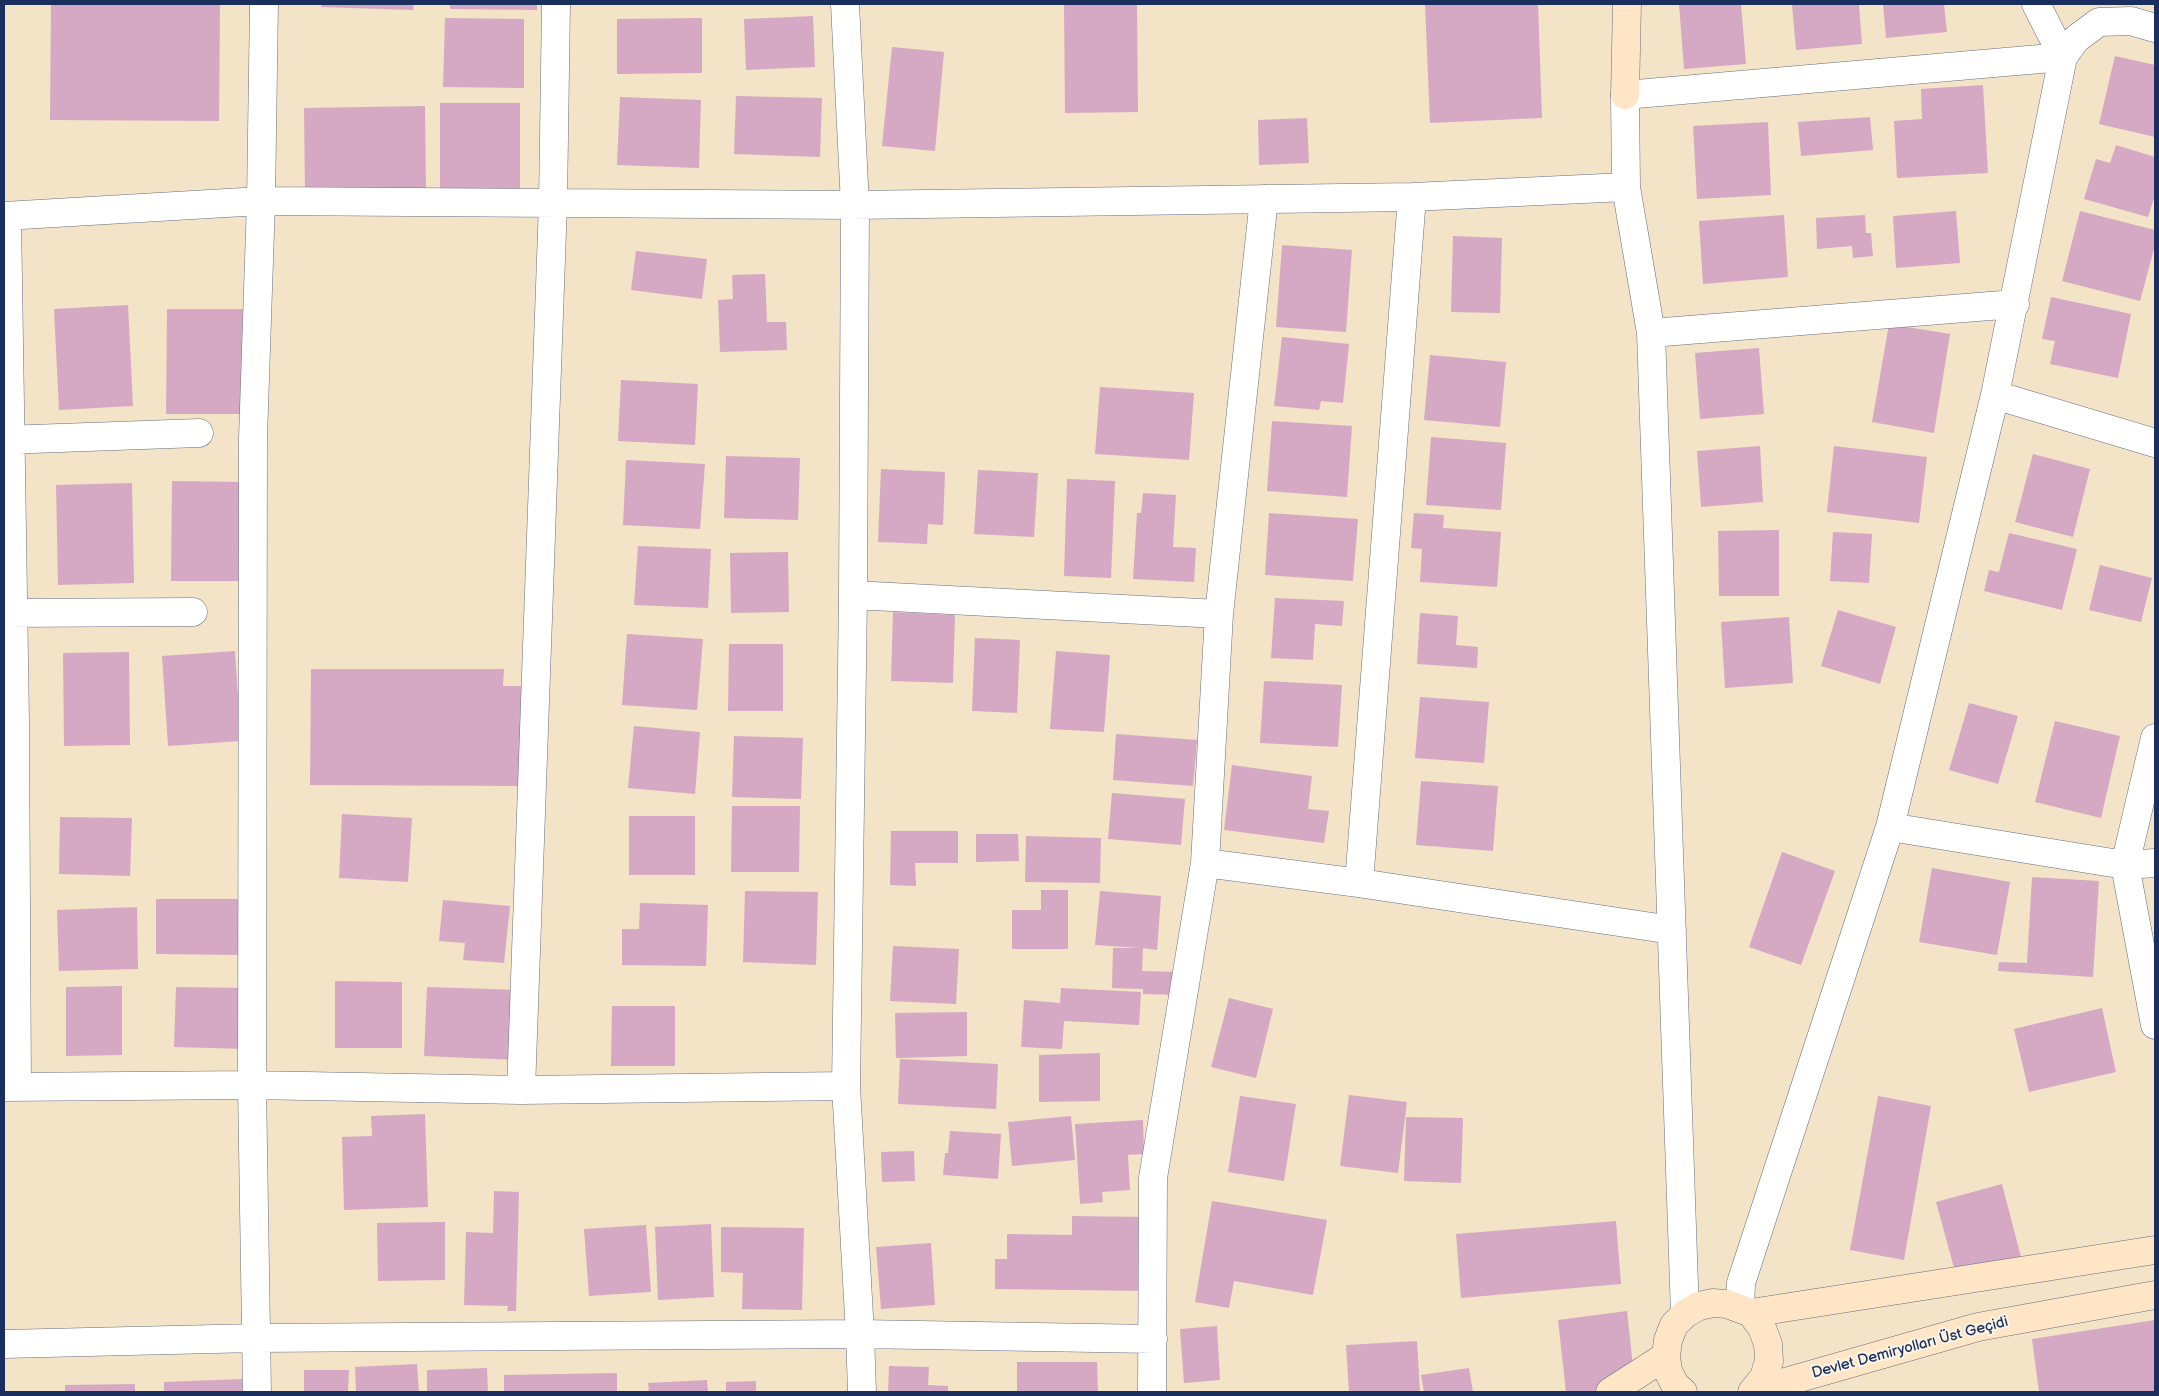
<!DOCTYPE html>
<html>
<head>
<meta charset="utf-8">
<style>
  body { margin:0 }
  #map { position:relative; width:2159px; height:1396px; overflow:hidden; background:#f3e3c7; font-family:"Balsamiq Sans",sans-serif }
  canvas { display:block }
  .frame { position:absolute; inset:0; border:5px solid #1b2f5e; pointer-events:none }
</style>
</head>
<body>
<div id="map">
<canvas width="2159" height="1396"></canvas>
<div class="frame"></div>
</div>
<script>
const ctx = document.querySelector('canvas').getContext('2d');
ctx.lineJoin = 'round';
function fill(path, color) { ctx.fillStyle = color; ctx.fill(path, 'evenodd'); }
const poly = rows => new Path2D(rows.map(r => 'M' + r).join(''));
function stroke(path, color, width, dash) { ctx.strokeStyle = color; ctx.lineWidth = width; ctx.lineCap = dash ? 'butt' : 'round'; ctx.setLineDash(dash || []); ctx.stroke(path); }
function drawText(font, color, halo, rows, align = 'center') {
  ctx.font = font + ' "Balsamiq Sans",sans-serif'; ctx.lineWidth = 4; ctx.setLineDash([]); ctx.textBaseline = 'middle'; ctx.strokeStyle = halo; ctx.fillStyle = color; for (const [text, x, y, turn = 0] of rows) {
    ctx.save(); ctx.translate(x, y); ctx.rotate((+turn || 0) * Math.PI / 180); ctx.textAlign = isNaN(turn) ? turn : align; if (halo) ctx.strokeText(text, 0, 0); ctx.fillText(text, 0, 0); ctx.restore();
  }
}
fill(poly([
  [51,4,220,4,219,121,50,120],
  [322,4,414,4,413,10,321,7],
  [450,4,537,4,537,10,450,9],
  [1064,4,1137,4,1138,112,1065,113],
  [1425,4,1538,4,1542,118,1430,123],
  [1679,4,1741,4,1746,64,1684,69],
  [1792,4,1859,4,1862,44,1796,50],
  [1883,4,1944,4,1947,32,1886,38],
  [813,16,815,67,746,70,744,19],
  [445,18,524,19,524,88,443,87],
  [702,18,702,73,617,74,617,19],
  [892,47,944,52,935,151,882,146],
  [2115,56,2155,65,2155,137,2099,124],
  [1983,85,1988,173,1897,178,1894,121,1922,119,1921,89],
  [736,96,822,98,820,157,734,154],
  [620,97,701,100,699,168,617,165],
  [440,103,520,103,520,191,440,191],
  [425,106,426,191,305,193,304,108],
  [1870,117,1873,150,1801,156,1798,122],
  [1307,118,1309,163,1259,165,1258,120],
  [1768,122,1771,195,1697,199,1693,126],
  [2116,145,2155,157,2155,195,2148,217,2084,199,2096,159,2110,163],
  [1956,211,1960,263,1896,268,1893,216],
  [2080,211,2155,230,2155,245,2140,301,2062,281],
  [1784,215,1788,277,1703,284,1699,221],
  [1865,215,1866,233,1871,233,1873,256,1853,258,1852,246,1817,249,1816,218],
  [1453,236,1502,238,1500,313,1451,312],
  [1282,245,1352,250,1346,332,1276,327],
  [636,251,707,259,702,299,631,290],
  [765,274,767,322,786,322,787,350,720,352,718,300,733,299,732,275],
  [2051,297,2131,314,2118,378,2050,364,2055,341,2042,339],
  [128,305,133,406,59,410,54,309],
  [167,309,243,309,242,414,166,414],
  [1889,324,1950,334,1934,433,1872,422],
  [1282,337,1349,344,1343,403,1321,401,1319,410,1274,406],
  [1759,348,1764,414,1700,419,1695,353],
  [1430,355,1506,362,1500,427,1424,420],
  [621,380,698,384,695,445,618,441],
  [1100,387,1194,393,1189,460,1095,454],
  [1272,421,1352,426,1347,497,1267,491],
  [1431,437,1506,443,1501,510,1426,505],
  [1760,446,1763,502,1701,507,1697,451],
  [1834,446,1927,457,1919,523,1827,512],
  [2033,454,2090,469,2073,537,2015,522],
  [726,456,800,458,798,520,724,518],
  [626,460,705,464,700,529,623,525],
  [881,469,945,472,943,525,928,524,927,544,878,542],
  [978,470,1038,473,1034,537,974,534],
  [1067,479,1115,481,1111,578,1064,576],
  [172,481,244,482,243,581,171,581],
  [132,483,134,583,58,585,56,485],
  [1143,493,1176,495,1173,547,1196,548,1194,582,1133,579,1137,513,1141,513],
  [1269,513,1358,519,1353,581,1265,575],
  [1414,513,1444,515,1443,528,1501,532,1497,587,1420,582,1422,549,1411,548],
  [1779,530,1779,596,1719,596,1718,531],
  [1833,532,1872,534,1869,583,1830,581],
  [2009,533,2077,549,2062,610,1984,591,1989,570,1999,572],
  [638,546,711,549,708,608,634,605],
  [788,552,789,612,731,613,730,553],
  [2100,565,2152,578,2141,622,2089,610],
  [1275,598,1344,601,1342,626,1315,624,1313,660,1271,658],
  [1838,610,1896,627,1880,684,1821,666],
  [893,612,955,615,953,683,891,681],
  [1420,613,1458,616,1456,645,1478,647,1477,668,1417,664],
  [1789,617,1793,683,1725,688,1721,622],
  [627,634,703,639,697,710,622,705],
  [975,638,1020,640,1017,713,972,711],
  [729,644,783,644,783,711,728,711],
  [235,651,241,741,168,746,162,656],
  [1056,651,1110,655,1104,732,1050,729],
  [129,652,130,745,64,746,63,653],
  [311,669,504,669,503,686,525,686,525,786,310,785],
  [1264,681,1342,685,1338,747,1260,743],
  [1420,697,1489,702,1484,763,1415,758],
  [1969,703,2018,716,1998,784,1949,770],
  [2055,721,2120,736,2101,818,2035,802],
  [634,726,700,732,695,794,628,788],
  [1116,734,1197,740,1193,786,1113,780],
  [734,736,803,738,801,799,732,797],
  [1232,765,1312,776,1308,809,1329,811,1324,843,1224,830],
  [1421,781,1498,786,1493,851,1416,845],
  [1112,793,1185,799,1181,845,1108,839],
  [732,806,800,806,799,872,731,872],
  [342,814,412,818,408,882,339,878],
  [629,816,695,816,695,875,629,875],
  [60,817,132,818,130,876,59,874],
  [891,831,958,831,958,863,915,863,916,886,890,885],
  [976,834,1018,834,1019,861,976,862],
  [1026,836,1101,838,1100,883,1025,882],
  [1782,852,1835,871,1801,965,1749,947],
  [1932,868,2010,882,1997,955,1919,942],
  [2032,877,2099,881,2093,977,1998,971,1999,962,2027,963],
  [1041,890,1068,890,1068,949,1012,949,1012,910,1041,910],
  [745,891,818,892,816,965,743,962],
  [1100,891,1161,896,1157,950,1143,948,1142,971,1178,972,1177,995,1143,994,1143,989,1112,988,1113,948,1140,948,1095,945],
  [156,899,238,899,238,955,156,954],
  [443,900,510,906,504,963,463,960,465,943,439,941],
  [640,903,708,905,706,966,622,965,622,929,639,929],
  [137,907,138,969,59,971,57,910],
  [893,946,959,949,956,1004,890,1001],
  [335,981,402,982,402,1048,335,1048],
  [122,986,122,1055,66,1056,66,987],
  [176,987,247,988,245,1049,174,1047],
  [427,987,521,990,518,1060,424,1056],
  [1061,988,1141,992,1139,1025,1064,1021,1062,1049,1021,1047,1024,1000,1060,1003],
  [1229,998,1273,1009,1256,1078,1211,1067],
  [612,1006,675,1006,675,1066,611,1066],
  [2102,1008,2116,1072,2029,1092,2014,1029],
  [967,1012,967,1056,896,1058,895,1013],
  [1100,1053,1100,1101,1039,1102,1039,1055],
  [900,1059,998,1064,996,1109,898,1104],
  [1349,1095,1407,1102,1398,1173,1340,1166],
  [1240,1096,1296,1104,1284,1181,1228,1172],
  [1878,1096,1931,1106,1904,1260,1850,1250],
  [425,1114,428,1207,344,1210,342,1137,372,1136,371,1116],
  [1071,1116,1075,1160,1012,1166,1008,1122],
  [1406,1117,1463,1118,1461,1183,1404,1181],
  [1143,1120,1144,1154,1128,1155,1130,1190,1102,1192,1103,1202,1080,1204,1075,1124],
  [950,1131,1001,1134,998,1179,943,1175,945,1153,948,1153],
  [914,1151,915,1181,882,1182,881,1152],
  [2002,1184,2021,1257,1956,1275,1936,1202],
  [494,1191,519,1192,516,1311,507,1311,508,1306,464,1305,466,1232,493,1233],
  [1212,1201,1327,1220,1313,1295,1234,1281,1229,1308,1195,1302],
  [1072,1216,1145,1217,1144,1291,995,1289,995,1259,1007,1259,1007,1234,1072,1235],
  [1616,1221,1621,1284,1461,1298,1456,1234],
  [445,1222,445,1280,378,1281,377,1223],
  [711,1224,714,1297,658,1300,655,1227],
  [646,1225,651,1292,589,1296,584,1229],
  [721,1227,804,1228,802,1310,742,1309,743,1273,721,1272],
  [931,1243,935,1305,881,1309,876,1247],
  [1627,1311,1633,1367,1597,1392,1566,1392,1558,1320],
  [2155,1320,2155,1392,2039,1392,2032,1339],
  [1217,1326,1220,1380,1184,1383,1180,1329],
  [1417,1341,1420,1392,1349,1392,1346,1345],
  [1017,1362,1097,1362,1098,1392,1017,1392],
  [417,1364,419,1392,356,1392,355,1367],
  [889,1366,929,1367,928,1385,948,1386,948,1392,888,1392],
  [487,1368,488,1392,427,1392,427,1370],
  [1469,1368,1473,1392,1424,1392,1421,1375],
  [304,1370,349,1370,348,1392,304,1392],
  [617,1373,617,1392,504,1392,504,1375],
  [242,1379,243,1392,164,1392,164,1382],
  [707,1380,708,1392,649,1392,648,1383],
  [756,1381,756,1392,726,1392,726,1382],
  [135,1384,135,1392,65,1392,65,1385]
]), '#d5a9c3');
const street = poly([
  [845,4,855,205,853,595,846,1086,860,1334,862,1392],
  [4,216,261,201,855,205,1412,197,1626,187],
  [7,216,15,722,17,1087],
  [1651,333,2015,304],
  [1995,395,2155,443],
  [4,440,199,433],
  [853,595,1219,614],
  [4,613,193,612],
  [2155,738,2125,865,2155,1025],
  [1890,827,2125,865,2155,863],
  [1205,863,1359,883,1672,930],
  [1359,883,1412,197],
  [4,1087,252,1085,521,1090,846,1086],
  [521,1090,553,203,556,4],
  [1740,1308,1741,1283,1890,827,1995,395,2063,57,2036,4],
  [1685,1314,1651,333,1626,187,1625,95,2063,57,2076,39,2099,22,2131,21,2155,28],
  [4,1344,256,1338,860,1334,1153,1339],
  [257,1392,252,1085,253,438,261,201,264,4],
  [1152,1392,1153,1178,1205,863,1219,614,1264,199]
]);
const secondary = poly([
  [1625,95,1627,4],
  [1751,1313,2155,1250],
  [1754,1391,1978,1327,2155,1295],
  [1610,1392,1666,1356],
  [1683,1392,1675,1385,1668,1371,1666,1356,1668,1340,1674,1325,1685,1314,1699,1306,1713,1303,1727,1304,1751,1313,1762,1328,1768,1344,1769,1361,1764,1377,1752,1392]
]);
stroke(street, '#676e83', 29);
stroke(secondary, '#676e83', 29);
stroke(street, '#fff', 28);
stroke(secondary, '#fde5c5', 28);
drawText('15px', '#1b2f5e', '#fcf5e5', [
  ["Devlet Demiryolları Üst Geçidi",1910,1348,-15]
]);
</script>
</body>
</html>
